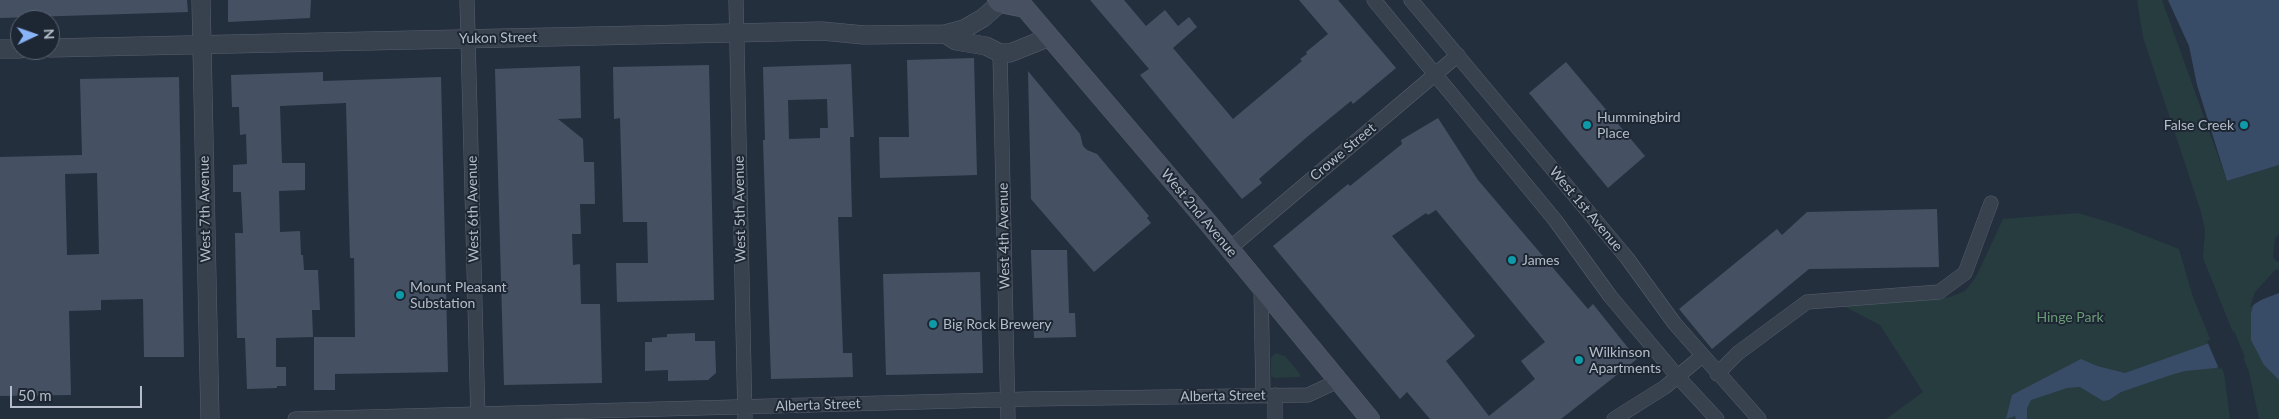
<!DOCTYPE html>
<html>
<head>
<meta charset="utf-8">
<style>
  body { margin:0 }
  #map { position:relative; width:2279px; height:419px; overflow:hidden; background:#242f3e; font-family:Lato,sans-serif }
  canvas { display:block }
  .north { position:absolute; left:10px; top:10px; width:50px; height:50px; box-sizing:border-box; background:#1d2633; border:1px solid #59626f; border-radius:50%; rotate:87deg; font-size:14px; font-weight:700; line-height:20px; text-align:center; color:#b4bcc9 }
  .north::after { content:''; display:block; margin:auto; width:18px; height:22px; background:#8ab4f8; clip-path:polygon(50% 0,100% 100%,50% 72%,0 100%) }
  .scale { position:absolute; left:10px; top:386px; width:132px; height:22px; box-sizing:border-box; border:2px solid #b4bcc9; border-top:0; padding-left:6px; font-size:15px; line-height:18px; white-space:nowrap; color:#b4bcc9; -webkit-text-stroke:4px #1d2633; paint-order:stroke }
</style>
</head>
<body>
<div id="map">
<canvas width="2279" height="419"></canvas>
<div class="north">N</div>
<div class="scale">50 m</div>
</div>
<script>
const ctx = document.querySelector('canvas').getContext('2d');
ctx.lineJoin = 'round';
function fill(path, color) { ctx.fillStyle = color; ctx.fill(path, 'evenodd'); }
const poly = rows => new Path2D(rows.map(r => 'M' + r).join(''));
function stroke(path, color, width, dash) { ctx.strokeStyle = color; ctx.lineWidth = width; ctx.lineCap = dash ? 'butt' : 'round'; ctx.setLineDash(dash || []); ctx.stroke(path); }
function drawText(font, color, halo, rows, align = 'center') {
  ctx.font = font + ' Lato,sans-serif'; ctx.lineWidth = 4; ctx.setLineDash([]); ctx.textBaseline = 'middle'; ctx.strokeStyle = halo; ctx.fillStyle = color; for (const [text, x, y, turn = 0] of rows) {
    ctx.save(); ctx.translate(x, y); ctx.rotate((+turn || 0) * Math.PI / 180); ctx.textAlign = isNaN(turn) ? turn : align; if (halo) ctx.strokeText(text, 0, 0); ctx.fillText(text, 0, 0); ctx.restore();
  }
}
fill(poly([
  [2137,0,2162,0,2227,181,2279,165,2279,236,2275,257,2279,263,2279,271,2264,365,2279,380,2279,419,2259,419,2249,372,2203,258,2205,230,2201,212,2143,37],
  [2078,213,2115,224,2179,249,2193,297,2224,373,2230,419,1886,419,1923,392,1880,325,1838,303,1950,297,1965,291,1976,277,2003,219],
  [1276,353,1285,356,1300,374,1300,377,1275,378,1271,376,1271,358]
]), '#263c3f');
fill(poly([
  [2168,0,2279,0,2279,165,2227,181,2197,85,2189,46],
  [2279,271,2279,380,2264,365,2251,340,2251,313,2257,294],
  [2235,334,2230,359,2216,368,2185,371,2171,375,2121,392,2109,400,2103,401,2080,387,2067,388,2031,400,2027,408,2027,419,2016,419,2015,416,2006,419,2012,395,2081,359,2097,366,2125,373]
]), '#394c67');
fill(poly([
  [2279,234,2279,254,2277,262,2273,257,2275,239],
  [2276,269,2279,270,2279,293,2261,300,2250,307,2255,292],
  [2234,331,2245,357,2219,369,2207,341]
]), '#242f3e');
fill(poly([
  [0,0,187,0,188,12,0,18],
  [228,0,311,0,310,18,228,22],
  [1090,0,1124,0,1146,26,1165,10,1178,26,1189,17,1197,27,1173,48,1233,119,1302,61,1300,59,1307,54,1306,52,1328,34,1299,0,1338,0,1396,68,1353,104,1351,101,1307,137,1259,179,1262,183,1242,199,1140,75,1149,69],
  [974,58,977,175,880,178,879,137,909,137,907,60],
  [1566,62,1645,156,1608,188,1529,93],
  [851,64,854,137,850,137,852,217,838,217,843,353,852,353,853,377,771,379,763,140,765,140,763,67],
  [827,99,828,128,820,128,820,138,789,139,788,100],
  [709,65,714,300,617,302,616,263,648,263,647,222,623,222,620,118,614,119,613,67],
  [580,66,581,118,558,119,583,139,584,162,594,162,595,204,580,204,581,234,572,234,573,265,580,264,581,304,600,304,602,383,504,385,495,69],
  [1028,71,1080,134,1083,146,1087,150,1097,154,1149,216,1147,218,1151,223,1094,272,1031,199],
  [323,72,323,81,441,77,448,372,335,374,335,390,314,390,314,337,355,337,354,258,350,258,346,103,280,106,282,163,305,163,305,190,279,191,280,232,300,231,301,255,303,255,304,270,318,270,320,310,312,310,313,337,276,338,276,367,286,367,286,386,277,386,277,388,247,389,245,338,237,338,235,233,243,233,241,192,233,192,233,165,247,164,246,134,240,135,239,107,232,107,231,75],
  [179,77,184,357,144,357,143,299,101,300,101,310,69,311,71,395,0,396,0,157,82,155,80,79],
  [97,173,99,254,67,255,65,174],
  [1438,118,1478,180,1588,309,1593,304,1637,359,1561,419,1430,419,1407,392,1400,399,1273,246,1348,184,1350,186,1402,144,1401,140],
  [1436,210,1545,342,1521,361,1535,379,1489,416,1446,361,1475,336,1392,236,1426,213,1428,215],
  [1937,209,1939,267,1809,269,1712,349,1679,309,1777,229,1782,235,1807,212],
  [1031,250,1067,250,1069,313,1075,313,1076,337,1034,338],
  [980,272,983,373,886,375,883,274],
  [695,333,695,341,715,341,716,373,708,380,668,381,668,370,645,371,645,342,652,342,652,338,667,337,667,334]
]), '#455162');
const minor = poly([
  [467,0,478,419],
  [736,0,745,419],
  [1374,0,1555,220,1610,296,1678,377,1717,419],
  [1411,0,1627,258,1675,324,1759,419],
  [1000,53,1008,419],
  [1229,249,1458,55],
  [1261,288,1263,395],
  [1717,374,1738,353,1807,302,1939,292,1965,273,1991,203],
  [1275,395,1275,419],
  [295,419,1029,399,1308,395,1338,381],
  [1614,419,1665,387,1702,356]
]);
const tertiary = poly([
  [201,0,210,419],
  [945,34,956,41,986,46,1000,53,1010,53,1050,37],
  [50,48,822,31,864,35,945,34,964,29,983,18,1000,3],
  [0,49,20,49]
]);
const secondary = poly([
  [997,0,1000,3,1025,8,1210,225,1370,419]
]);
stroke(minor, '#565f6c', 15);
stroke(tertiary, '#565f6c', 19);
stroke(secondary, '#565f6c', 20);
stroke(minor, '#38414e', 14);
stroke(tertiary, '#38414e', 18);
stroke(secondary, '#465061', 19);
for (const [x, y, r, color] of [
  [1587,125,5,"#0f9aa8"],
  [2244,125,5,"#0f9aa8"],
  [1512,260,5,"#0f9aa8"],
  [400,295,5,"#0f9aa8"],
  [933,324,5,"#0f9aa8"],
  [1579,360,5,"#0f9aa8"]
]) { const dot = new Path2D(); dot.arc(x, y, r, 0, 2 * Math.PI); ctx.fillStyle = color; ctx.fill(dot); stroke(dot, '#1d2633', 2); }
drawText('14px', '#b4bcc9', '#1d2633', [
  ["Yukon Street",498,38,-1],
  ["Crowe Street",1343,152,-40],
  ["West 7th Avenue",205,209,-91],
  ["West 6th Avenue",473,209,-91],
  ["West 5th Avenue",740,209,-91],
  ["West 1st Avenue",1586,209,50],
  ["West 2nd Avenue",1199,213,50],
  ["West 4th Avenue",1004,236,-91],
  ["Alberta Street",1223,396,-1],
  ["Alberta Street",818,405,-2]
]);
drawText('14px', '#b4bcc9', '#1d2633', [
  ["Hummingbird",1597,117],
  ["Place",1597,133],
  ["False Creek",2234,125,"right"],
  ["James",1522,260],
  ["Mount Pleasant",410,287],
  ["Substation",410,303],
  ["Big Rock Brewery",943,324],
  ["Wilkinson",1589,352],
  ["Apartments",1589,368]
], 'left');
drawText('14px', '#6b9a76', '#1d2633', [
  ["Hinge Park",2070,317]
]);
</script>
</body>
</html>
